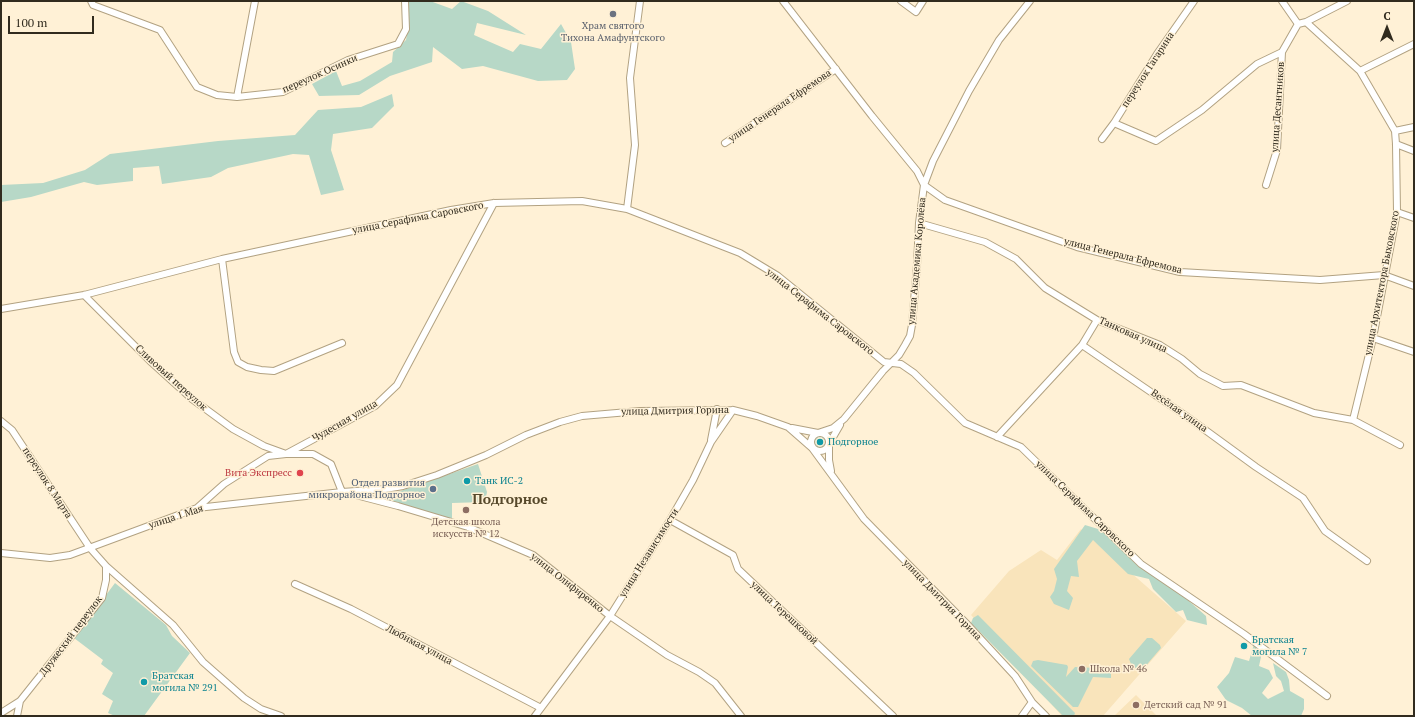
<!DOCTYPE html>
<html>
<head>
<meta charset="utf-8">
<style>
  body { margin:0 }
  #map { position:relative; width:1415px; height:717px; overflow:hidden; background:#fff1d6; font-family:"PT Serif",serif }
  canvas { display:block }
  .frame { position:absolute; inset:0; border:2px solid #312b1e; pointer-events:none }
  .north { position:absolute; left:1367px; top:8px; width:40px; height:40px; -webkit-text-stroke:3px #fff1d6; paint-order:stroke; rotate:0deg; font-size:11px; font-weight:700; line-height:16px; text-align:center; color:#312b1e }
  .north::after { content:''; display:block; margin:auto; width:14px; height:18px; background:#312b1e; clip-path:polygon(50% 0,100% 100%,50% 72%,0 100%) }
  .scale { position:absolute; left:8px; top:16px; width:86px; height:18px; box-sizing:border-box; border:2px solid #312b1e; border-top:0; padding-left:5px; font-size:12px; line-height:14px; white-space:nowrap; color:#312b1e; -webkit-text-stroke:3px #fff1d6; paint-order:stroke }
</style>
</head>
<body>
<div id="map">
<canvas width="1415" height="717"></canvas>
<div class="frame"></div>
<div class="north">С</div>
<div class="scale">100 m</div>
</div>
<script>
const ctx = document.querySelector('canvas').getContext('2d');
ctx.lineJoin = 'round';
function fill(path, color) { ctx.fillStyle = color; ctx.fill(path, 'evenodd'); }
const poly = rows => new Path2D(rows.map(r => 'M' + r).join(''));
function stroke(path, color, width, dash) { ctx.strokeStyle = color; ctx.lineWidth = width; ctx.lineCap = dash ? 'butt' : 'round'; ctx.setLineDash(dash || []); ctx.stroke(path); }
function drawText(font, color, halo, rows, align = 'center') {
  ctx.font = font + ' "PT Serif",serif'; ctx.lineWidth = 3; ctx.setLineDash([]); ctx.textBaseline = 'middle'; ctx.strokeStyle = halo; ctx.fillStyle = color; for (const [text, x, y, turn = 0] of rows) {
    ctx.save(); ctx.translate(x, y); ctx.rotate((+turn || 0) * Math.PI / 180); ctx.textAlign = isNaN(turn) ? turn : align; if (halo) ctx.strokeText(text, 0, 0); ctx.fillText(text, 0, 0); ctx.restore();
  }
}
fill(poly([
  [1081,529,1186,621,1103,716,1062,716,971,615,1009,571,1041,550,1057,560],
  [1136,695,1157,716,1114,716]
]), '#f9e4bb');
fill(poly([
  [408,1,430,1,452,9,461,1,488,11,526,35,477,23,474,35,513,52,520,44,541,49,561,24,571,42,575,69,567,80,538,81,483,66,462,69,433,47,432,62,390,76,359,95,319,96,312,84,336,71,342,86,360,81,392,62,393,52,406,40,409,23],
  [392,94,394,106,372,128,333,134,331,150,344,190,321,195,309,155,293,154,228,168,211,177,162,184,159,166,133,168,133,181,97,185,84,182,31,197,1,202,1,185,43,183,85,170,110,154,218,141,295,135,318,110,361,107],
  '813 442a7 7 0 1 1 14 0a7 7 0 1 1-14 0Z',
  [478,464,487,492,485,502,452,503,452,519,389,500,388,497,389,495],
  [1085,525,1111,533,1206,616,1207,625,1187,620,1183,610,1176,612,1153,589,1149,579,1128,574,1093,540,1077,561,1079,577,1071,576,1067,591,1073,598,1069,610,1054,604,1050,597,1054,591,1057,579,1054,569],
  [115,583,166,625,172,636,190,653,144,716,115,716,108,713,113,701,102,694,113,673,101,664,103,660,74,638],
  [978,615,1075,713,1074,716,1063,716,971,623,973,618],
  [1147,638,1152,638,1160,645,1161,648,1143,669,1138,670,1131,664,1129,659],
  [1254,644,1261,657,1259,666,1269,670,1273,678,1262,693,1268,699,1284,691,1281,681,1276,676,1273,663,1286,672,1289,680,1290,691,1304,699,1304,709,1301,716,1252,716,1242,708,1226,700,1217,687,1229,673,1235,657,1249,661],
  [1038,660,1067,665,1068,667,1066,677,1075,667,1096,668,1111,673,1111,678,1093,677,1078,707,1073,707,1031,666,1033,661]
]), '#b7d8c7');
const minor = poly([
  [91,1,93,5,160,30,197,87,217,95,237,97,283,92,348,60,398,44,406,29,405,1],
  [783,1,872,116,917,171,924,185,945,200,1077,247,1180,272,1320,280,1384,275,1414,286],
  [901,1,916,12,923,1],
  [1282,1,1298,24],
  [1306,22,1347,1],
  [1298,24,1306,22,1360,71,1395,131,1396,144,1397,212,1373,338,1353,420],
  [1360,71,1414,44],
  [237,97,255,1],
  [1114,123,1156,141,1202,110,1257,64,1282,52,1298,24],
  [1395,131,1414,127],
  [1102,139,1114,123,1157,54,1194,1],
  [725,143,836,69],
  [1396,144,1414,151],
  [1266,185,1277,150,1282,52],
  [627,209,635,145,630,78,640,1],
  [1397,212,1414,218],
  [919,223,985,242,1016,259,1045,288,1097,320,1160,345,1182,359,1200,374,1223,386,1241,385,1314,413,1353,420,1400,445],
  [222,259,234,352,238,362,247,367,261,370,274,371,342,343],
  [84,295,150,361,192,399,233,429,264,446,286,454,313,454,331,464,342,492],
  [1,309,84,295,222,259,451,210,494,203,582,201,627,209,740,253,778,276,884,362,901,364,914,373,965,423,1021,447,1141,564,1244,634,1327,696],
  [1373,338,1414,352],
  [1082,345,1186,416,1256,467,1303,498,1325,531,1367,561],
  [1,421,12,430,90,548,106,566,106,580,102,598,20,701,1,713],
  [792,428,818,433,833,428,844,419,883,371,899,355,905,345,910,336,912,325,917,265,919,223,924,185,933,161,969,91,999,40,1030,1],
  '811 442a9 9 0 1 1 18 0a9 9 0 1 1-18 0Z',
  [997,437,1082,345,1097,320],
  [711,440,717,409],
  [831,471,829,460,829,444,840,425],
  [348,493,398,506,468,527,533,555,610,616,667,655,699,672,715,683,741,716],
  [197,508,224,484,268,456,286,454,375,406,397,385,494,203],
  [670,520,733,555,738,569,893,716],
  [1,553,50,558,70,555,197,508,342,492,385,489,403,486,437,475,486,455,526,435,560,422,582,416,640,411,733,410,757,416,788,427,812,448,864,519,966,623,1015,676,1032,702,1022,716],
  [106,566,173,625,203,662,244,698,261,709,281,716],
  [295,584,351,609,541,708],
  [1032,702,1046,716],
  [17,716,20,701],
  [535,716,610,616,670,520,693,480,711,442,733,410]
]);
stroke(minor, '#b2a282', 8);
stroke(minor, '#fff', 6);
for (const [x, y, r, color] of [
  [613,14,4,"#6b7280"],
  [820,442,4,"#0f9aa8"],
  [300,473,4,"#e0444e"],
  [467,481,4,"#0f9aa8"],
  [433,489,4,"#5c6f8a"],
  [466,510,4,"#8d6e63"],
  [1244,646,4,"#0f9aa8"],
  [1082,669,4,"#8d6e63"],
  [144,682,4,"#0f9aa8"],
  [1136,705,4,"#8d6e63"]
]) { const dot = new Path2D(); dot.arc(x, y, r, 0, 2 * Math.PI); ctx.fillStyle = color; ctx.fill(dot); stroke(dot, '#fff1d6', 1.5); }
drawText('10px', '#5b616d', '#fff1d6', [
  ["Храм святого",613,26],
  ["Тихона Амафунтского",613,38]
]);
drawText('10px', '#312b1e', '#fff1d6', [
  ["переулок Гагарина",1148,70,-57],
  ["переулок Осинки",320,74,-24],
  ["улица Генерала Ефремова",780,106,-34],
  ["улица Десантников",1278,107,-86],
  ["улица Серафима Саровского",418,218,-11],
  ["улица Генерала Ефремова",1123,256,14],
  ["улица Академика Королёва",917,261,-85],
  ["улица Архитектора Быховского",1382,283,-79],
  ["улица Серафима Саровского",820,312,38],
  ["Танковая улица",1133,335,24],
  ["Сливовый переулок",171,378,42],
  ["улица Дмитрия Горина",675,411,-1],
  ["Весёлая улица",1179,411,35],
  ["Чудесная улица",345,421,-30],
  ["переулок 8 Марта",47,483,57],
  ["улица Серафима Саровского",1085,509,44],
  ["улица 1 Мая",176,517,-18],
  ["улица Независимости",649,553,-58],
  ["улица Олифиренко",567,583,38],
  ["улица Дмитрия Горина",942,600,46],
  ["улица Терешковой",784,613,43],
  ["Дружеский переулок",71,636,-53],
  ["Любимая улица",419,645,28]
]);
drawText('10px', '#0d838f', '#fff1d6', [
  ["Подгорное",828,442],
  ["Танк ИС-2",475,481],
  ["Братская",1252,640],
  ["могила № 7",1252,652],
  ["Братская",152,676],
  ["могила № 291",152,688]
], 'left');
drawText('10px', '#be3a42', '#fff1d6', [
  ["Вита Экспресс",292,473]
], 'right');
drawText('10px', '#4e5e75', '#fff1d6', [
  ["Отдел развития",425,483],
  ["микрорайона Подгорное",425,495]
], 'right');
drawText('10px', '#785e54', '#fff1d6', [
  ["Детская школа",466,522,"center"],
  ["искусств № 12",466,534,"center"],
  ["Школа № 46",1090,669],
  ["Детский сад № 91",1144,705]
], 'left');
drawText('bold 14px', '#57492b', '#fff1d6', [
  ["Подгорное",510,500]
]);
</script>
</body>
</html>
